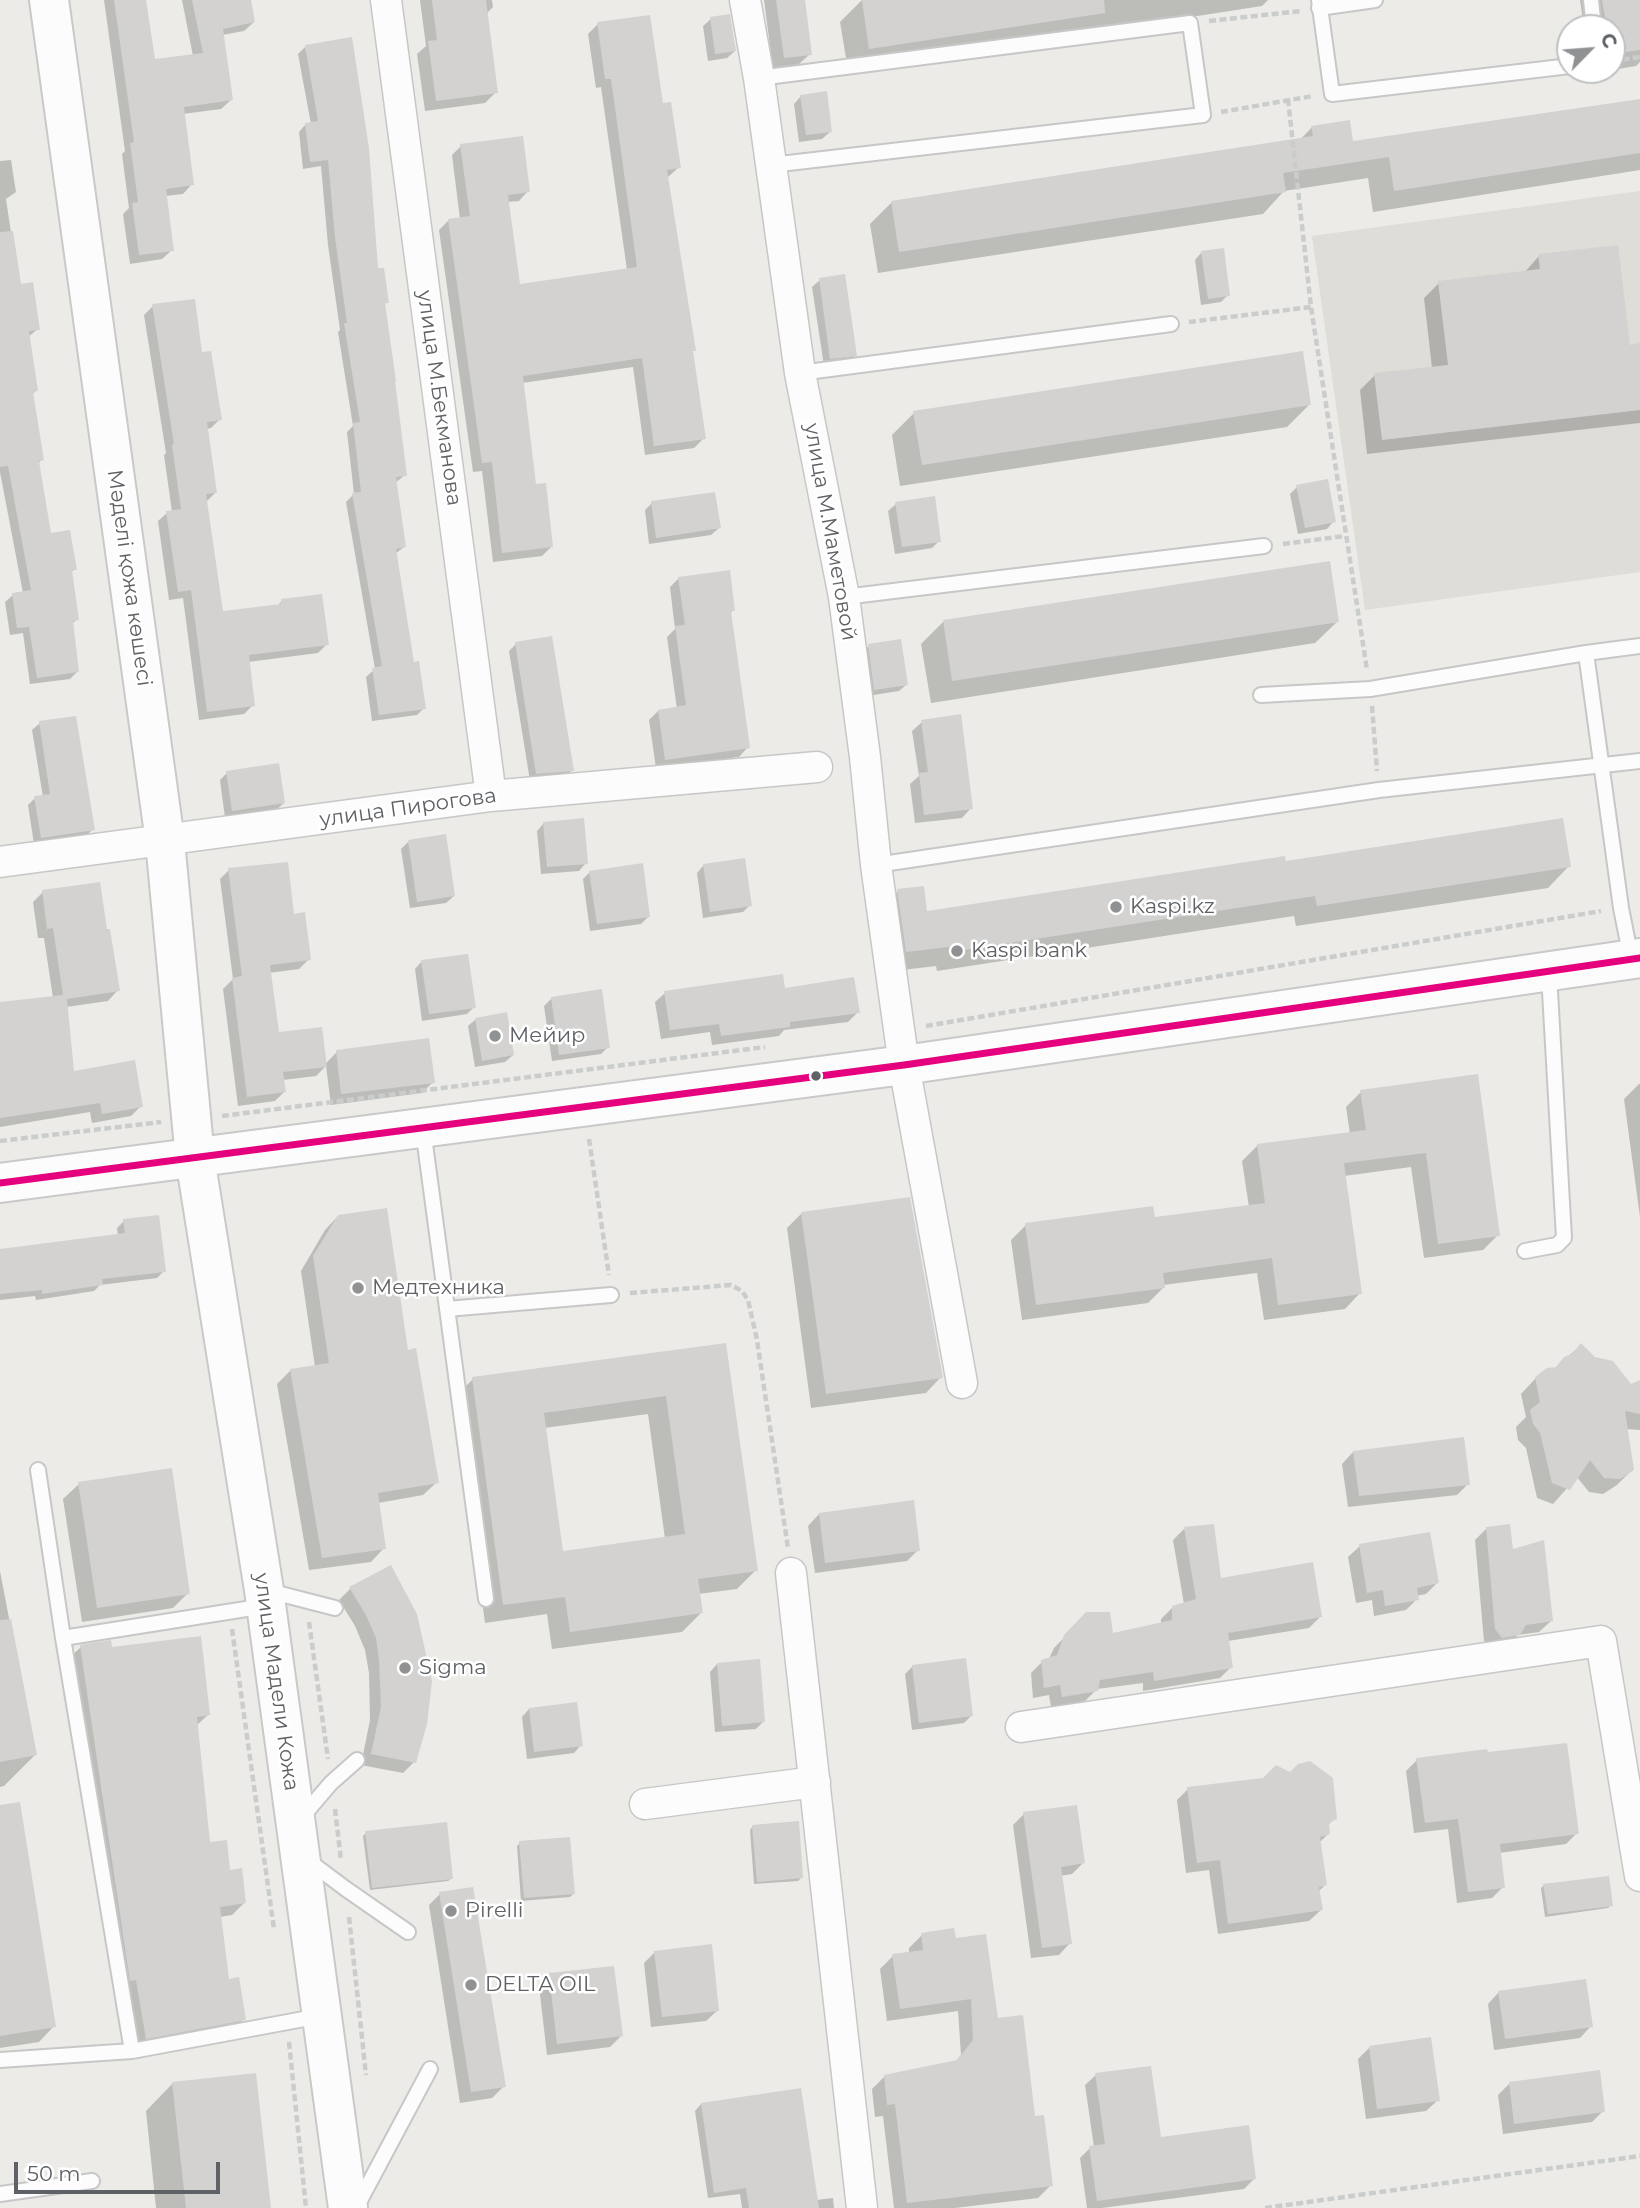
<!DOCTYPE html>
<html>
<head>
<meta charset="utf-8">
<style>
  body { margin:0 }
  #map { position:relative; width:1640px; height:2208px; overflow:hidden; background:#ecebe8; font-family:Montserrat,sans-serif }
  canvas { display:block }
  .north { position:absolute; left:1556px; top:14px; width:70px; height:70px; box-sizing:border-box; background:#fff; border:2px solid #bfc0c1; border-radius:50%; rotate:65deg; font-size:19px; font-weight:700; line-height:28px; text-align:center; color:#5e6165 }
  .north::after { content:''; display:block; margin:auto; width:24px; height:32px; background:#909193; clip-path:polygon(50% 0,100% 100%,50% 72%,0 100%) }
  .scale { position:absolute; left:14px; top:2162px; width:206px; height:32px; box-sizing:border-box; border:4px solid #5e6165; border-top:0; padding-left:9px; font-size:21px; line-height:24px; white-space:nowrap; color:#5e6165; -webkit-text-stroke:5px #fff; paint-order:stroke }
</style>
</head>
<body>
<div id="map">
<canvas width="1640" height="2208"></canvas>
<div class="north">С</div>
<div class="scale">50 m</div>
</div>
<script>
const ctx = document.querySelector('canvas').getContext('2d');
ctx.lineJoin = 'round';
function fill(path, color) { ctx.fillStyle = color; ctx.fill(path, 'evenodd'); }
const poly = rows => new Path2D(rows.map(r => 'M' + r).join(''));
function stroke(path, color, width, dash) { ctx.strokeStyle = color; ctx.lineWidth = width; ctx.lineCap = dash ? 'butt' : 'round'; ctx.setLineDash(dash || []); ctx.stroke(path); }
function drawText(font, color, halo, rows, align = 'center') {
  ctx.font = font + ' Montserrat,sans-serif'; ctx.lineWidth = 5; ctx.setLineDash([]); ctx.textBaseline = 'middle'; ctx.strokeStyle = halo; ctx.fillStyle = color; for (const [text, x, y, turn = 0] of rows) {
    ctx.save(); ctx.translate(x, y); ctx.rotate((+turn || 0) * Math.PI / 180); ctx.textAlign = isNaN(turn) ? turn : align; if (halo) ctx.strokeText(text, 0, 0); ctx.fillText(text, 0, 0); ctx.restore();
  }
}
fill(poly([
  [1640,191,1640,572,1365,610,1312,236]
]), '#dfddd8');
fill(poly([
  [104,0,144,0,153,61,193,56,182,0,249,0,254,22,244,31,222,35,231,100,221,109,183,114,192,184,183,194,165,196,172,250,162,259,130,264,123,214,129,208,122,154,125,151],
  [420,0,492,0,493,7,486,14,496,92,485,103,425,111,417,54,426,46],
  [764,0,803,0,810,54,798,65,773,69],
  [862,0,1268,0,1262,6,848,70,840,22],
  [1580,0,1640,0,1640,62,1636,66,1612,70,1612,28,1584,28],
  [711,19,735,51,727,58,708,61,703,26],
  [598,24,661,105,679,167,667,178,694,350,691,353,704,438,694,448,645,455,633,367,522,383,535,486,552,546,542,556,493,562,482,471,473,472,439,230,448,221,460,219,452,155,461,146,528,191,519,201,507,202,519,286,627,270,601,87,596,88,588,34],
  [305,47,387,302,383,306,405,475,395,483,404,547,395,554,413,664,424,708,417,715,372,721,366,677,375,669,346,502,354,494,347,432,353,426,338,332,340,330,328,245,321,166,303,169,299,132,306,124,311,124,298,54],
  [1591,70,1611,70,1591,73],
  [801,96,830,132,822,139,799,142,794,104],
  [1640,100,1640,170,1373,212,1368,178,1284,191,1263,214,878,273,870,224,892,202,1300,140,1312,127,1351,143],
  [11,160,16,192,6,199,19,286,38,329,28,337,36,390,32,395,42,459,38,464,49,535,75,569,70,573,77,619,71,625,78,671,70,679,30,684,23,633,10,635,5,602,13,595,23,593,0,472,0,161],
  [1202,252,1228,295,1221,302,1201,305,1195,260],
  [1539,256,1628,347,1640,345,1640,423,1367,454,1360,390,1375,375,1432,368,1424,298,1439,283,1524,273],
  [820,280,856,355,848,362,824,366,812,287],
  [153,306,200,354,220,419,211,428,206,429,215,493,206,502,222,613,277,606,282,601,327,644,318,653,248,662,253,705,244,714,199,720,183,598,169,600,158,521,167,513,172,512,164,455,166,453,144,315],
  [1309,405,1287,427,900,486,892,435,914,413],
  [1297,487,1334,521,1327,529,1298,534,1290,494],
  [652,503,719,528,711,535,649,544,645,510],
  [896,504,939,541,932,548,895,554,888,511],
  [679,578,733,610,730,614,748,747,739,757,656,768,649,720,658,711,677,709,667,637,675,629,670,587],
  [1338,621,1315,643,931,703,921,644,943,622],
  [516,644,572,770,565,778,530,781,509,651],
  [869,646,907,684,899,691,867,696,861,653],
  [922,722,971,808,962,818,915,823,910,784,919,776,912,731],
  [40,723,93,829,86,836,34,844,28,805,35,798,43,797,32,730],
  [227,773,284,803,276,810,225,818,220,780],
  [544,823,586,863,579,871,541,874,537,831],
  [408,842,454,896,446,903,410,908,401,849],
  [1285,863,1569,866,1548,888,1296,926,1294,916,937,971,936,966,885,972,877,912,898,891,926,913],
  [704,865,750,905,743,912,703,918,697,873],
  [229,870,292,916,309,959,299,969,269,973,277,1034,325,1064,337,1052,433,1082,422,1093,331,1105,326,1066,316,1076,283,1080,284,1092,275,1101,238,1106,223,989,233,979,220,879],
  [590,872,648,917,641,924,590,931,583,879],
  [43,892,118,990,108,1001,66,1007,73,1073,141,1106,131,1116,92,1123,90,1112,0,1127,0,1003,53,998,44,938,38,938,33,902],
  [422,961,474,1007,467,1014,422,1021,415,969],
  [783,990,858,1012,848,1022,784,1030,779,1036,712,1045,710,1032,661,1039,655,1002,665,993],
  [552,998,608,1047,601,1054,552,1061,544,1006],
  [476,1019,513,1055,505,1062,475,1067,468,1026],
  [1476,1076,1498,1235,1483,1250,1424,1258,1411,1167,1344,1176,1360,1293,1345,1309,1264,1320,1257,1273,1163,1285,1163,1288,1148,1303,1022,1320,1011,1240,1026,1225,1153,1219,1249,1207,1242,1161,1257,1146,1350,1134,1346,1107,1361,1092],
  [1639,1084,1640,1084,1640,1217,1624,1099],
  [802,1213,941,1377,926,1393,811,1408,787,1228],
  [338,1216,406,1352,437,1482,423,1495,378,1503,384,1548,371,1562,309,1570,277,1384,290,1371,315,1367,301,1271,325,1230],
  [124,1221,164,1271,157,1278,100,1285,94,1291,36,1300,35,1296,0,1300,0,1250,118,1236,117,1228],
  [725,1345,756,1570,737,1589,698,1594,701,1613,682,1632,552,1649,547,1614,485,1623,454,1398,473,1379],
  [648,1414,665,1539,561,1553,544,1428],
  [1581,1345,1594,1358,1630,1386,1640,1382,1640,1430,1626,1429,1633,1469,1617,1485,1603,1494,1589,1492,1577,1477,1553,1504,1537,1498,1526,1448,1518,1440,1516,1427,1526,1417,1521,1394,1536,1378,1554,1369],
  [1353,1452,1468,1484,1457,1495,1348,1507,1342,1464],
  [79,1484,188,1593,173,1608,82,1622,63,1499],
  [819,1514,918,1550,907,1561,815,1573,808,1526],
  [1184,1529,1220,1580,1321,1616,1309,1628,1228,1641,1231,1667,1220,1678,1143,1691,1143,1683,1097,1689,1085,1701,1051,1707,1049,1695,1033,1698,1031,1673,1042,1662,1049,1659,1054,1648,1087,1614,1112,1635,1161,1624,1161,1619,1172,1608,1184,1604,1173,1540],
  [1486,1529,1512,1551,1551,1621,1539,1632,1518,1635,1507,1646,1490,1648,1484,1641,1475,1540],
  [1360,1546,1437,1583,1426,1594,1416,1596,1417,1599,1406,1610,1374,1616,1372,1600,1356,1603,1348,1557],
  [390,1567,414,1762,403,1773,361,1765,370,1720,369,1673,365,1650,355,1626,339,1600,350,1589],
  [0,1571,35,1755,4,1786,0,1787],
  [81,1647,110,1649,209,1714,196,1726,209,1844,229,1872,244,1903,232,1915,220,1917,227,1981,244,2019,231,2032,134,2050,68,1659],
  [717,1664,764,1721,756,1729,715,1732,710,1672],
  [913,1666,971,1716,964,1723,912,1730,905,1674],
  [529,1709,581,1745,574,1753,527,1759,522,1717],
  [1417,1760,1577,1833,1566,1844,1499,1853,1503,1887,1492,1898,1457,1903,1448,1829,1414,1833,1406,1771],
  [1264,1780,1335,1818,1328,1825,1329,1833,1319,1843,1325,1885,1318,1892,1321,1910,1309,1921,1218,1934,1209,1870,1186,1873,1177,1800,1188,1789],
  [0,1807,54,2026,39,2042,0,2048],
  [1024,1814,1083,1863,1072,1874,1060,1876,1070,1943,1059,1955,1031,1958,1013,1825],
  [753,1826,802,1877,798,1881,754,1884,750,1830],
  [366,1833,452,1878,448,1881,370,1890,363,1836],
  [520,1843,573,1894,570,1897,521,1901,517,1846],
  [1544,1885,1611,1905,1608,1908,1545,1917,1541,1888],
  [440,1894,504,2086,492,2098,460,2103,429,1905],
  [922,1935,954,1940,997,2020,1051,2185,1038,2198,955,2208,894,2208,883,2116,875,2117,872,2089,885,2076,955,2062,961,2055,958,2011,887,2021,880,1969,893,1956,909,1953,909,1948],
  [655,1952,718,2010,706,2021,651,2027,644,1963],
  [550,1975,621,2036,610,2047,547,2055,539,1986],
  [1499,1992,1591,2026,1580,2038,1494,2050,1488,2004],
  [1369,2048,1438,2100,1426,2111,1366,2119,1358,2059],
  [1096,2075,1159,2138,1254,2179,1244,2189,1102,2208,1087,2208,1080,2158,1090,2148,1094,2147,1085,2085],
  [173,2083,269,2208,156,2208,146,2111],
  [1509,2084,1603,2111,1592,2122,1503,2134,1498,2095],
  [701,2104,816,2200,833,2198,834,2208,742,2208,740,2194,708,2198,695,2111]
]), '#0003');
fill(poly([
  [114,0,146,0,155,59,203,53,192,0,251,0,255,22,223,29,233,100,184,107,194,185,166,189,174,251,139,255,132,203,138,202,130,143,134,142],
  [432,0,486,0,498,93,436,101,428,41,437,40],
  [776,0,805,0,812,55,784,58],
  [862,0,1104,0,1105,13,869,49],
  [1602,0,1640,0,1640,50,1612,54,1612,28,1607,28],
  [730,14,736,51,715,54,710,17],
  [650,15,663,103,671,102,681,168,667,170,696,351,693,351,706,439,654,446,642,358,523,376,536,484,546,483,553,547,502,553,492,462,482,463,448,219,470,216,460,144,523,136,530,192,508,195,520,284,637,267,611,79,605,79,597,22],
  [352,37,369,148,378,268,384,268,389,303,385,303,396,381,395,381,407,476,396,477,406,547,396,549,414,662,419,661,426,709,379,715,372,668,382,666,352,493,361,492,353,423,360,422,344,323,347,323,335,237,328,160,310,162,305,123,318,121,305,45],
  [827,91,832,132,806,135,800,95],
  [1640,99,1640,153,1394,191,1389,157,1283,173,1286,192,899,252,891,201,1313,136,1311,126,1350,120,1353,141],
  [13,231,21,284,33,282,40,330,29,331,38,391,33,392,44,460,39,461,51,533,70,530,77,570,72,570,79,620,73,621,79,672,37,678,29,627,17,628,12,593,31,590,8,466,0,467,0,232],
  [1618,245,1630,345,1640,343,1640,410,1382,440,1374,373,1448,365,1438,281,1540,269,1538,254],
  [1224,248,1230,296,1208,299,1201,251],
  [845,274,857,356,830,359,819,278],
  [195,299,202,352,211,351,222,420,207,422,217,493,206,494,223,611,281,604,281,599,322,594,329,645,249,655,255,706,207,712,191,590,178,592,166,511,181,509,172,445,174,444,152,304],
  [1303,351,1311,405,922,465,913,411],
  [1328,479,1336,522,1305,528,1296,485],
  [715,492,721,528,656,538,651,501],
  [935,496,941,542,902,547,895,502],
  [1330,561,1339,622,952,681,943,620],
  [730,570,735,611,731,611,750,748,665,760,658,710,686,705,675,626,685,625,678,577],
  [552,636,574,771,536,774,515,642],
  [901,639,908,685,874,690,868,644],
  [961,714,973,809,924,815,919,773,928,772,921,720],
  [76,716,95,830,41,838,34,796,50,794,39,721],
  [279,763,285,803,232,811,226,771],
  [584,818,588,864,547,867,543,822],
  [1563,818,1571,867,1317,906,1315,896,957,951,957,946,906,952,897,889,924,886,927,911,1285,856,1286,861],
  [446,834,455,896,417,902,408,840],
  [745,858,752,906,710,912,703,864],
  [288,862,294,914,305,912,311,960,270,965,279,1032,322,1027,327,1067,283,1072,286,1092,247,1097,232,978,242,976,228,868],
  [643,863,650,917,597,924,589,871],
  [100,882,107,929,110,929,120,991,67,999,74,1071,135,1060,143,1107,102,1114,100,1103,0,1118,0,1002,63,995,53,928,47,929,42,890],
  [468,954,476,1008,429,1014,421,960],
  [783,974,785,988,854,977,860,1013,790,1022,790,1027,721,1036,719,1024,670,1030,664,991],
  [602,989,610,1048,559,1055,551,997],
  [507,1012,514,1055,482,1061,475,1018],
  [429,1038,435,1083,341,1094,336,1050],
  [1478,1074,1500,1236,1438,1244,1426,1153,1344,1163,1362,1294,1278,1305,1272,1258,1163,1273,1165,1288,1036,1305,1025,1223,1153,1206,1155,1217,1265,1203,1257,1144,1366,1130,1360,1090],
  [910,1197,943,1378,826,1394,801,1212],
  [387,1208,408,1350,416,1348,439,1483,378,1493,386,1549,322,1558,290,1369,329,1363,313,1256,338,1215],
  [159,1215,166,1272,102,1279,103,1285,42,1294,42,1290,0,1294,0,1249,125,1233,123,1219],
  [726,1343,758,1571,698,1579,703,1613,570,1632,565,1597,503,1605,472,1377],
  [666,1396,685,1534,563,1551,544,1413],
  [1581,1343,1595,1357,1613,1361,1631,1384,1640,1380,1640,1414,1625,1411,1634,1470,1620,1479,1604,1478,1590,1460,1570,1490,1552,1483,1540,1433,1533,1424,1530,1410,1540,1402,1535,1377,1547,1368,1556,1367,1564,1357,1572,1354],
  [1464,1437,1470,1485,1359,1496,1353,1451],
  [172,1468,190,1594,97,1608,78,1482],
  [914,1500,920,1551,825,1563,819,1513],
  [1214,1524,1221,1578,1313,1562,1322,1617,1228,1633,1233,1668,1154,1681,1153,1672,1100,1680,1098,1691,1062,1697,1060,1685,1044,1688,1041,1660,1057,1655,1064,1635,1086,1612,1110,1612,1113,1633,1172,1620,1172,1606,1196,1599,1184,1527],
  [1510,1524,1513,1549,1544,1540,1553,1621,1526,1625,1520,1635,1502,1638,1495,1629,1486,1527],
  [1430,1532,1439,1583,1417,1588,1419,1600,1385,1606,1383,1590,1367,1593,1359,1544],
  [391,1565,417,1614,432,1681,427,1724,416,1763,371,1754,381,1707,379,1660,376,1638,366,1615,349,1587],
  [11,1619,37,1755,0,1762,0,1620],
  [201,1636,210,1715,197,1717,210,1842,227,1840,230,1870,242,1868,246,1903,220,1907,229,1979,239,1977,246,2020,146,2039,136,1980,130,1981,80,1645,111,1640,112,1647],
  [966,1658,973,1716,919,1723,912,1665],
  [760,1659,765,1722,722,1726,717,1663],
  [577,1702,583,1746,534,1752,529,1708],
  [1567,1743,1579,1834,1500,1844,1505,1888,1468,1892,1458,1819,1425,1823,1416,1758,1487,1749,1488,1752],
  [1310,1761,1333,1778,1337,1819,1329,1823,1330,1834,1320,1837,1327,1885,1319,1887,1323,1910,1228,1924,1220,1860,1197,1863,1187,1787,1263,1778,1276,1765,1290,1772,1298,1764],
  [20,1802,56,2027,0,2036,0,1805],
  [1077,1805,1085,1863,1061,1867,1072,1944,1042,1948,1023,1812],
  [799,1821,803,1878,757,1882,752,1825],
  [447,1822,453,1879,372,1888,365,1831],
  [570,1837,575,1894,524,1898,519,1841],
  [1609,1876,1613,1906,1548,1914,1543,1884],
  [473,1887,506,2087,471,2092,439,1892],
  [954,1928,956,1938,986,1934,998,2018,1023,2015,1035,2116,1044,2115,1053,2186,907,2203,895,2104,887,2105,884,2075,957,2060,973,2040,971,1999,900,2009,892,1954,923,1950,921,1933],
  [712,1944,719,2011,662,2017,654,1951],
  [614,1966,623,2036,557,2044,549,1973],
  [1586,1979,1593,2027,1505,2039,1498,1991],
  [1431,2037,1440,2101,1377,2109,1369,2046],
  [1151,2066,1161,2137,1249,2125,1256,2179,1097,2201,1089,2146,1105,2144,1095,2073],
  [1600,2070,1605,2112,1514,2124,1509,2082],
  [256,2073,271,2208,186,2208,172,2082],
  [801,2088,819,2208,749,2208,746,2188,714,2193,701,2103]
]), '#d3d2d1');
const service = poly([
  [1319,0,1332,94,1570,66],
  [1591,0,1594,28],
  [1319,8,1375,0],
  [759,78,1190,23,1203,115,771,165],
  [800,373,1171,324],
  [844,597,1264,546],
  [1586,653,1621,908,1631,958],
  [1261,695,1370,689,1586,653,1640,646],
  [876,865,1379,790,1640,761],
  [423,1129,486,1599],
  [1525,1251,1557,1245,1564,1238,1549,974],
  [447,1309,611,1295],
  [38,1470,63,1638,132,2051],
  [265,1590,335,1608],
  [63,1638,265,1606],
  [302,1817,331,1783,357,1760],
  [306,1859,346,1889,408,1932],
  [0,2060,132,2051,320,2016],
  [0,2194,92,2181],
  [357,2206,430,2069]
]);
const minor = poly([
  [386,0,491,796],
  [745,0,759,78,800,373,844,597,865,757,876,865,904,1065,962,1383],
  [0,862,491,796,817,767],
  [791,1573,862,2208],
  [1021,1727,1601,1641,1640,1876],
  [645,1804,815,1782]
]);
const secondary = poly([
  [49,0,165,841,195,1158,264,1590,348,2208],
  [0,1183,904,1065,1640,958]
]);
stroke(service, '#c7c7c7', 18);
stroke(minor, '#c7c7c7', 33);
stroke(secondary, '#c9c9c9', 42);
stroke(poly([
  [1209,21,1301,11],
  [1612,61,1640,57],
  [1288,99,1311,307,1367,670],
  [1221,112,1313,96],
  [1189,322,1311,307],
  [1283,544,1345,536],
  [1372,706,1377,771],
  [926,1026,1601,911],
  [222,1116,765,1047],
  [589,1139,609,1275],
  [0,1141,161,1122],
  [630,1293,731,1285,742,1291,748,1300,757,1340,788,1548],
  [309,1622,328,1759],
  [232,1629,274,1929],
  [335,1809,341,1860],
  [349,1917,366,2075],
  [289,2042,306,2208],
  [1265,2208,1640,2156]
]), '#cacdcb', 4.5, [7, 3.5]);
stroke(service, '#fcfcfc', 14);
stroke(minor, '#fcfcfc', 30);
stroke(secondary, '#fcfcfc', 38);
stroke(poly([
  [0,1183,904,1065,1640,958]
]), '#e5007d', 7);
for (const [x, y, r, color] of [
  [1116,907,7,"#909193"],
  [957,951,7,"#909193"],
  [495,1036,7,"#909193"],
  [816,1076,6,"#5e6165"],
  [358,1288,7,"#909193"],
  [405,1668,7,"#909193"],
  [451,1911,7,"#909193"],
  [471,1985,7,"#909193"]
]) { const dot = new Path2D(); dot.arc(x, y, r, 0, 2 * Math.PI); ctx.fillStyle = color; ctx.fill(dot); stroke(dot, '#fff', 2.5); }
drawText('21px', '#5e6165', '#fff', [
  ["улица М.Бекманова",439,398,82],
  ["улица М.Маметовой",830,532,80],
  ["Мәделі қожа көшесі",129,578,82],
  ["улица Пирогова",408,808,-8],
  ["улица Мадели Кожа",276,1682,82]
]);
drawText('21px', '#5e6165', '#fff', [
  ["Kaspi.kz",1130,907],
  ["Kaspi bank",971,951],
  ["Мейир",509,1036],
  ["Медтехника",372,1288],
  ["Sigma",419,1668],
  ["Pirelli",465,1911],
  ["DELTA OIL",485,1985]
], 'left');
</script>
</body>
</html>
